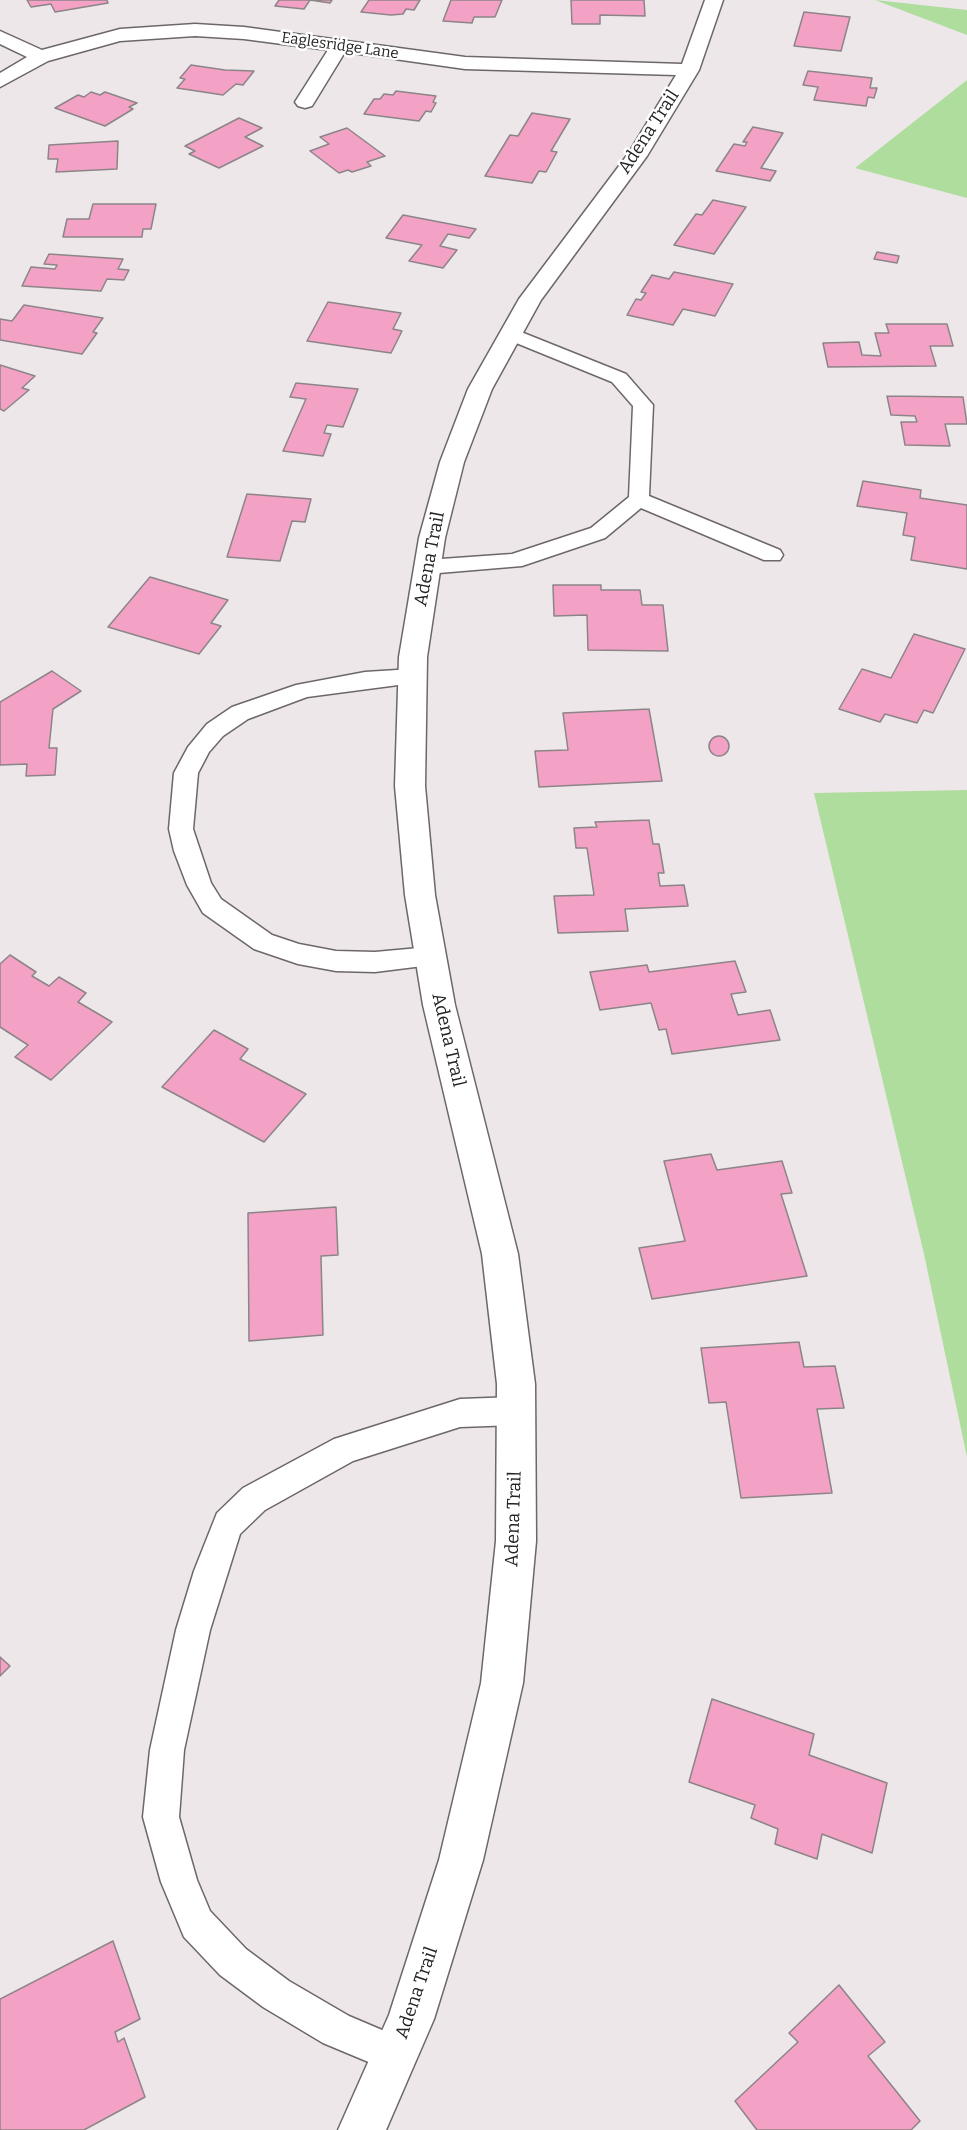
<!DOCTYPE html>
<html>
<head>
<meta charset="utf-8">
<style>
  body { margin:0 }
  canvas { display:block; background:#eee7e9 }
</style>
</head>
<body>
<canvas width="967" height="2130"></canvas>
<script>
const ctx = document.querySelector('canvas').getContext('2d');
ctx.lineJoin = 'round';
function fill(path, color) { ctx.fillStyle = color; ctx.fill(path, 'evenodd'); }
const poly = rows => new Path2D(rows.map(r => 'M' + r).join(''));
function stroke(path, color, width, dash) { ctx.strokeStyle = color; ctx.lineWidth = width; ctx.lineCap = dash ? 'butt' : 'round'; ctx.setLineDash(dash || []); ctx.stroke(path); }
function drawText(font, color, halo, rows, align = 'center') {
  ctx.font = font + ' Bitter,serif'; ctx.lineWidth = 5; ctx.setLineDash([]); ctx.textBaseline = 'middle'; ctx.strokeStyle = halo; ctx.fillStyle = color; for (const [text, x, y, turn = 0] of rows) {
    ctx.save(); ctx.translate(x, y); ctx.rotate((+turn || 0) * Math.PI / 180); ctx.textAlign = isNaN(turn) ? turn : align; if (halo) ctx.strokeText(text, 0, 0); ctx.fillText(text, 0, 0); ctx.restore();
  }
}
fill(poly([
  [875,0,967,10,967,35],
  [967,80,967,198,855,168],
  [967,790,967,1457,924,1254,814,793]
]), '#afdd9d');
const building = poly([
  [27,0,107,0,108,3,55,12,51,4,31,7,27,0],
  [279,0,332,0,330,3,310,0,304,9,275,6,279,0],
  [369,0,420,0,414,10,406,9,403,14,391,15,361,12,369,0],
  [451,0,502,0,495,17,474,17,472,23,443,21,451,0],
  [571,0,644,0,645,16,600,15,600,24,572,24,571,0],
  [804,12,850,17,841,51,794,46,804,12],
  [191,65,225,70,254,71,243,85,236,84,223,95,177,88,185,79,180,78,191,65],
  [808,71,872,78,870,88,877,88,874,98,868,97,866,106,814,100,818,87,803,85,808,71],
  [396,91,436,96,433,102,436,103,431,112,426,111,419,121,364,114,374,99,380,99,384,94,393,95,396,91],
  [91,92,100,95,105,92,137,103,129,107,133,109,105,126,55,108,78,95,84,97,91,92],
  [532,113,570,119,551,151,557,152,546,172,539,171,532,183,485,176,510,135,518,136,532,113],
  [239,118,262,128,245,137,263,146,219,168,189,154,195,151,185,146,239,118],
  [753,127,783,133,761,168,776,171,770,181,716,171,734,144,745,146,747,142,743,142,753,127],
  [347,128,385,156,367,162,371,166,352,172,348,170,339,173,310,151,329,144,320,137,347,128],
  [118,141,117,169,56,172,58,159,48,159,49,145,118,141],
  [713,200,746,207,714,254,674,245,696,214,702,215,713,200],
  [93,204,156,204,151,229,143,229,142,237,63,237,67,219,89,219,93,204],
  [403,215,476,229,469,238,448,234,440,246,457,250,443,268,409,261,422,245,386,238,403,215],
  [877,252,899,256,897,263,874,259,877,252],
  [49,254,123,259,118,269,129,270,124,280,107,279,101,291,22,286,31,267,55,269,57,265,44,264,49,254],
  [674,272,733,284,715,316,683,309,673,325,627,315,636,299,641,300,646,293,641,292,652,275,669,279,674,272],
  [328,302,401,313,393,329,402,331,391,353,307,341,328,302],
  [24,305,103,318,93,332,97,333,82,354,0,340,0,319,12,321,24,305],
  [886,324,947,324,953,346,930,346,936,366,828,367,823,343,859,342,862,355,881,356,875,333,889,333,886,324],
  [0,365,35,376,22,388,29,390,4,411,0,409,0,365],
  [296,383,358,389,343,427,327,425,324,433,331,434,323,456,283,451,306,399,290,397,296,383],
  [887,396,963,397,967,424,945,424,950,446,905,445,901,422,917,422,915,416,891,415,887,396],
  [863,481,921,490,920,498,967,505,967,569,911,560,915,537,903,535,907,513,857,506,863,481],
  [247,494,311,499,305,522,292,521,280,561,227,557,247,494],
  [150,577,228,600,211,623,221,626,199,654,108,627,150,577],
  [553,585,601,585,601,590,640,590,642,605,663,605,668,651,588,650,587,615,554,616,553,585],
  [914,634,965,649,933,713,924,710,917,723,885,714,880,722,839,709,862,669,891,678,914,634],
  [52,671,81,691,53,709,49,748,57,748,55,775,26,776,27,764,0,765,0,702,52,671],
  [649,709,662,781,539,787,535,751,568,750,563,713,649,709],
  '709 746a10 10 0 1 1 20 0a10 10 0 1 1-20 0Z',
  [649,820,653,844,659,844,664,873,658,873,660,886,684,885,688,906,625,909,628,931,558,933,554,896,594,895,587,848,576,848,574,828,597,827,595,822,649,820],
  [10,955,36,972,32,976,49,986,59,977,86,993,78,1002,112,1022,51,1080,15,1057,28,1045,0,1027,0,964,10,955],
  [735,961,746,992,731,994,738,1015,770,1010,780,1040,672,1054,666,1029,659,1030,651,1003,600,1010,590,972,647,965,649,972,735,961],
  [214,1030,248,1049,240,1059,306,1094,264,1142,162,1087,214,1030],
  [711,1154,717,1170,782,1161,792,1193,781,1194,807,1276,652,1299,639,1248,685,1241,664,1161,711,1154],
  [336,1207,338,1255,321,1256,323,1335,249,1341,248,1213,336,1207],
  [799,1342,804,1367,835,1366,844,1408,817,1409,832,1493,741,1498,726,1402,709,1403,701,1348,799,1342],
  [0,1657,10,1666,0,1676,0,1657],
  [712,1699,814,1734,809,1755,887,1783,872,1853,822,1834,817,1859,775,1844,778,1829,751,1818,755,1805,689,1782,712,1699],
  [113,1941,140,2019,115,2032,118,2042,124,2038,145,2097,84,2130,0,2130,0,1999,113,1941],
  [839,1985,885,2042,868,2056,920,2121,911,2130,757,2130,735,2101,798,2042,789,2033,839,1985]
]);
fill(building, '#f3a2c5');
stroke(building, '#8c8588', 1.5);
const lane = poly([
  [511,328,626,374,653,405,649,496,780,550,783,555,780,560,764,560,641,508,605,538,522,566,427,574,419,572,416,567,419,562,427,560,512,554,591,528,629,497,633,406,612,382,504,338,502,334,511,328],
  [413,669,421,672,424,677,421,682,307,697,248,719,223,736,209,752,198,773,193,829,211,883,221,899,272,935,299,944,336,951,375,952,430,947,439,950,443,957,439,964,375,972,336,971,298,964,254,949,203,913,187,885,174,851,169,829,174,773,188,747,207,724,232,707,296,685,365,672,413,669],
  [516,1397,527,1401,531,1411,527,1421,516,1425,460,1427,353,1461,265,1510,240,1534,210,1630,184,1750,179,1817,197,1880,210,1911,246,1949,289,1981,349,2016,408,2041,414,2054,408,2067,395,2073,323,2043,263,2007,220,1975,184,1937,161,1882,143,1817,150,1750,176,1630,194,1571,217,1513,243,1488,334,1439,460,1399,516,1397]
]);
const street = poly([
  [705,0,723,0,699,70,647,156,541,300,492,389,464,462,445,538,427,657,425,786,435,895,455,1005,518,1254,535,1384,536,1541,523,1683,483,1860,434,2019,386,2130,338,2130,389,2015,439,1860,481,1683,496,1541,497,1384,482,1254,423,1005,405,895,395,786,399,657,419,538,440,462,468,389,519,299,628,154,676,75,465,69,345,52,312,106,305,108,298,106,295,102,328,50,244,39,195,36,120,41,48,61,0,87,0,73,27,57,0,44,0,31,42,50,120,29,195,24,244,27,465,57,682,64,705,0]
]);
stroke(lane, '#6d6769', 3);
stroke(street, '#6d6769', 3);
fill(lane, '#fff');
fill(street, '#fff');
drawText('15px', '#252323', '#fff', [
  ["Eaglesridge Lane",340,46,8]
]);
drawText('18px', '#252323', '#fff', [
  ["Adena Trail",649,132,-57],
  ["Adena Trail",430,559,-79],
  ["Adena Trail",448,1040,77],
  ["Adena Trail",514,1519,-88],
  ["Adena Trail",417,1993,-71]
]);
</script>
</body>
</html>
